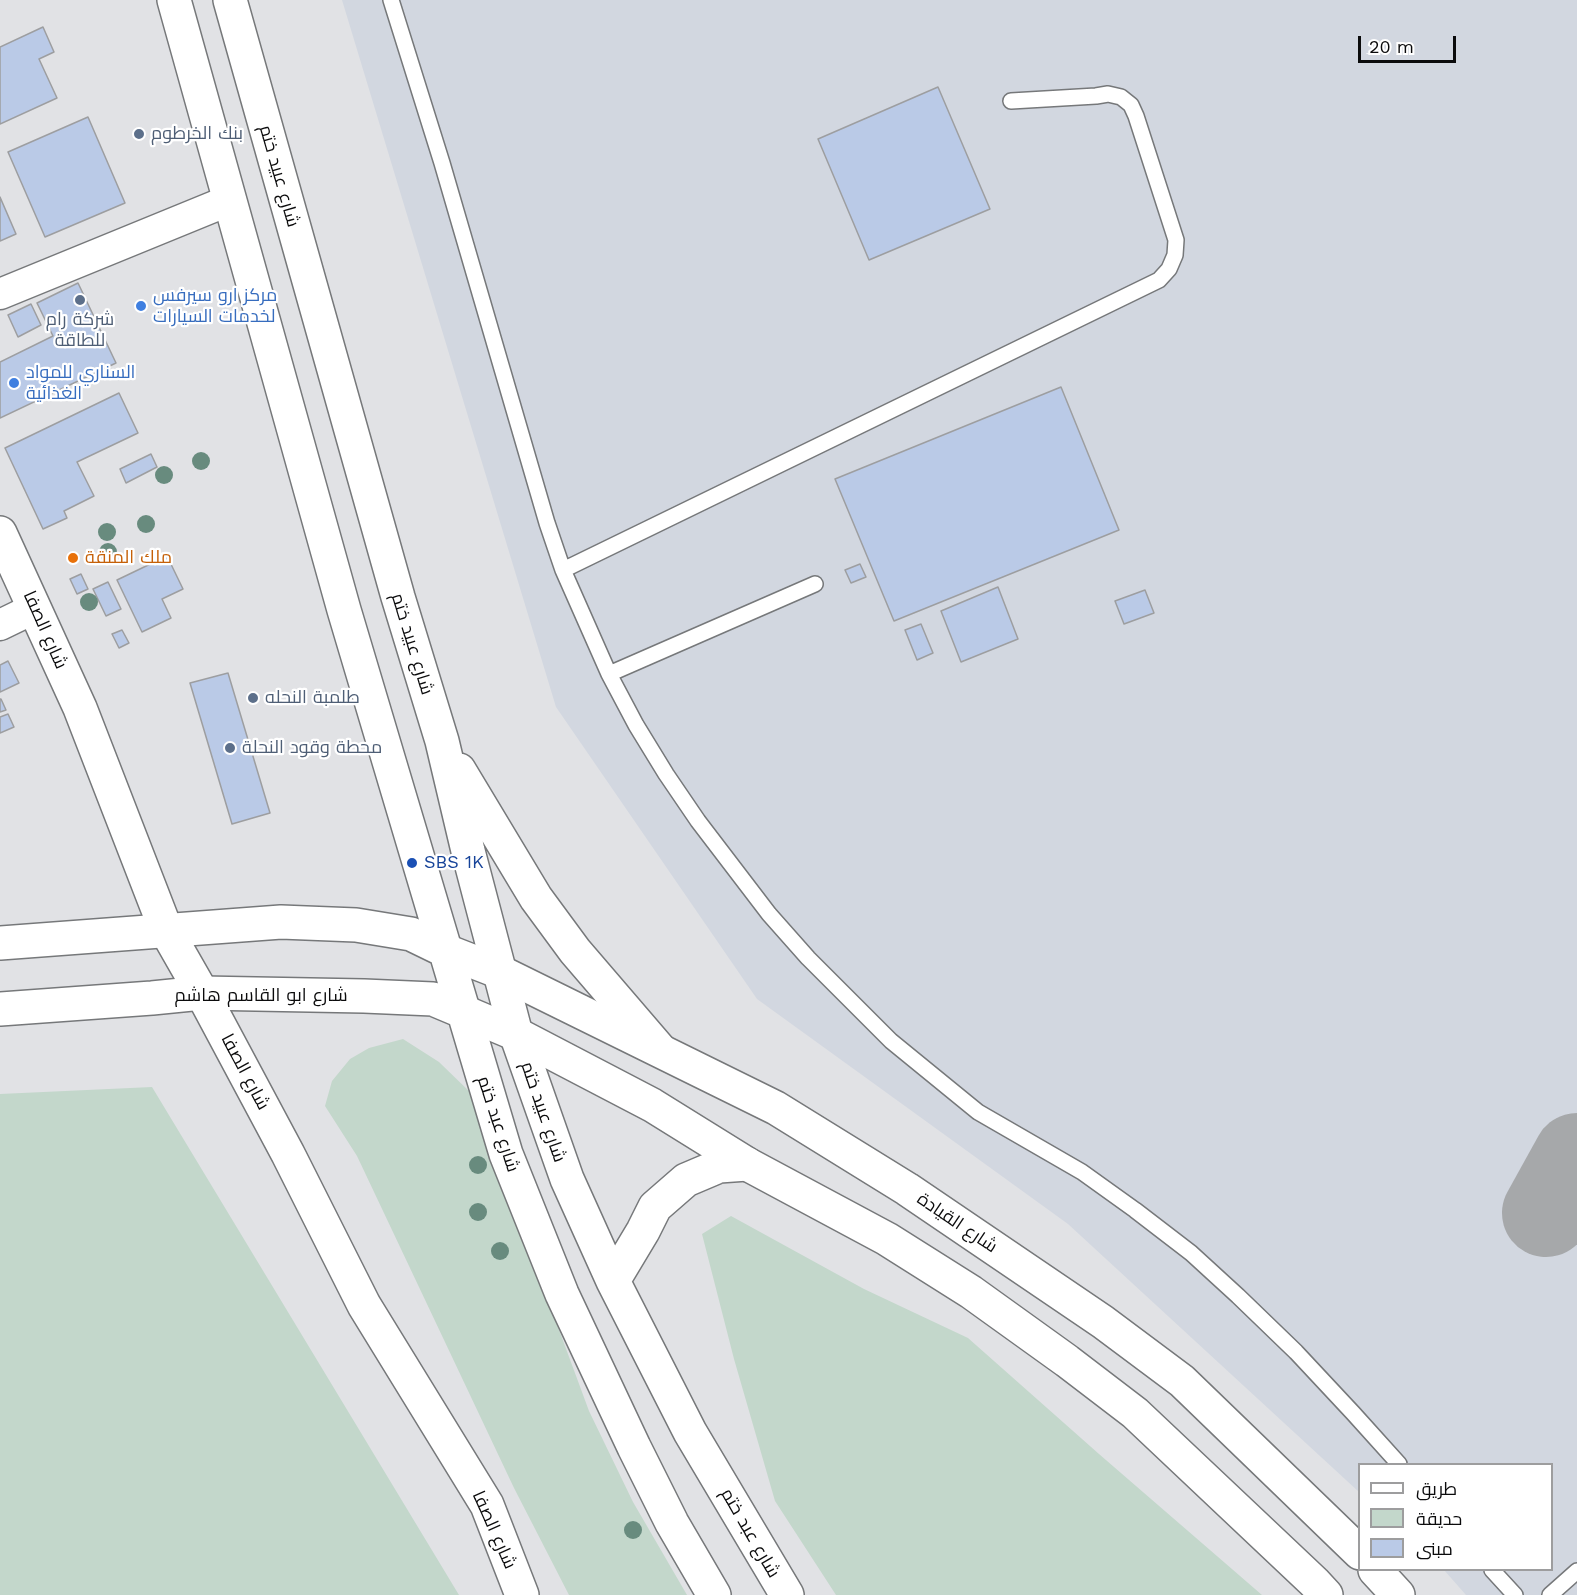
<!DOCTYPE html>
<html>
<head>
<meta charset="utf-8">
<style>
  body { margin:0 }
  #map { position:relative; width:1577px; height:1595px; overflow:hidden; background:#e1e2e5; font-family:"Work Sans",Cairo,sans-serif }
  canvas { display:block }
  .legend { position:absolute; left:1358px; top:1463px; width:195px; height:108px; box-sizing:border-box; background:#fff; border:2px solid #9d9d9e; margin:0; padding:8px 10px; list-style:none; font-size:18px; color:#0b0b0c }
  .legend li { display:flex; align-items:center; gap:12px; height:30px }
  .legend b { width:30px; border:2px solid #9d9d9e }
  .scale { position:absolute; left:1358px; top:36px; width:98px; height:27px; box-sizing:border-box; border:3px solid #0b0b0c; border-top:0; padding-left:8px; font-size:18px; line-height:21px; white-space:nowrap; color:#0b0b0c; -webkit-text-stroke:4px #fff; paint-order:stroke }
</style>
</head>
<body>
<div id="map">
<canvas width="1577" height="1595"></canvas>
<ul class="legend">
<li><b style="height:8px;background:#fff"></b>طريق</li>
<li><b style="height:16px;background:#c3d7cb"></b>حديقة</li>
<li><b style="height:16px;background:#bacae7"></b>مبنى</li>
</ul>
<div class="scale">20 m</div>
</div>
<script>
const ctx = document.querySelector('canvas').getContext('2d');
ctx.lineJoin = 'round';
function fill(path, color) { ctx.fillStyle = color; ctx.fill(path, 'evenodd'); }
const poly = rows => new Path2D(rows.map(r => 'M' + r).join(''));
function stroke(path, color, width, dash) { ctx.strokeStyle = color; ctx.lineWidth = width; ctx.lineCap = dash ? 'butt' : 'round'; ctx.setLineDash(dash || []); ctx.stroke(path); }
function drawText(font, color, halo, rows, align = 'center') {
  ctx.font = font + ' "Work Sans",Cairo,sans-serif'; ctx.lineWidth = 4.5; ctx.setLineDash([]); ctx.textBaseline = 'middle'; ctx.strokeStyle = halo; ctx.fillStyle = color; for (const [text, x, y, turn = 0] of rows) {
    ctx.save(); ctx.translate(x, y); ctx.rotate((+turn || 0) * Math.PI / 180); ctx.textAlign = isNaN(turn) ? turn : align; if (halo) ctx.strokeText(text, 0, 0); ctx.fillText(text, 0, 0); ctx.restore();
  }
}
fill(poly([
  [342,0,1577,0,1577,1595,1466,1595,1444,1570,1552,1570,1552,1464,1360,1464,1359,1492,1068,1224,757,999,556,707]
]), '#d2d7e0');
fill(poly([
  [403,1039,439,1062,472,1094,589,1411,633,1502,687,1595,569,1595,514,1488,357,1156,325,1106,332,1081,350,1059,369,1048],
  [152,1087,459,1595,0,1595,0,1094],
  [731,1216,864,1289,968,1338,1099,1454,1262,1595,836,1595,775,1501,734,1359,702,1234]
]), '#c3d7cb');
stroke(poly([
  [1546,1213,1577,1157]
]), '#a6a8aa', 88);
const building = poly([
  [43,27,54,52,39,59,57,98,0,124,0,47,43,27],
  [938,87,990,209,869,260,818,139,938,87],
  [88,117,125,203,45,237,8,152,88,117],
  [0,197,16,234,0,241,0,197],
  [78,283,116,363,0,418,0,362,53,336,37,303,78,283],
  [31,304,41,325,18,337,8,315,31,304],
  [1061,387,1119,530,894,621,835,479,1061,387],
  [119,393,138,433,77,462,94,496,64,511,67,518,43,529,5,448,119,393],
  [151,454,157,467,126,483,120,469,151,454],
  [167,556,183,589,162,599,171,618,142,632,117,580,167,556],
  [860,564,866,577,851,583,845,570,860,564],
  [81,574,88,589,77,594,70,579,81,574],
  [108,582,121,609,106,616,93,589,108,582],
  [998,587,1018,639,961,662,941,611,998,587],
  [1145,590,1154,613,1124,624,1115,601,1145,590],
  [921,624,933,653,917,660,905,630,921,624],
  [122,630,129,643,119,648,112,634,122,630],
  [8,661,19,683,0,692,0,665,8,661],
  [228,673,270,813,232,824,190,683,228,673],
  [0,699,1,699,6,710,0,712,0,699],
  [8,714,14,727,0,733,0,717,8,714]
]);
fill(building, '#bacae7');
stroke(building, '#9d9ea0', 1.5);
const service = poly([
  [391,0,442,163,547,523,563,570,609,674,636,725,666,774,698,821,769,914,808,958,891,1041,978,1112,1082,1172,1135,1210,1191,1253,1238,1296,1296,1352,1353,1413,1399,1464],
  [563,570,1159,280,1169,269,1175,255,1176,240,1136,116,1131,105,1121,97,1108,94,1096,96,1011,101],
  [609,674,815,584],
  [1492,1570,1515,1595],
  [1550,1595,1577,1571]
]);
const minor = poly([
  [0,294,230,200],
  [0,625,35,608]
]);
const tertiary = poly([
  [0,533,80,708,166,930,202,993,288,1154,364,1305,487,1505,522,1595]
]);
const secondary = poly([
  [446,951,500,972,776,1108,907,1189,1103,1322,1182,1381,1360,1553],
  [464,1012,516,1034,652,1105,747,1164,887,1239,971,1292,1067,1361,1135,1413,1314,1582,1326,1595],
  [1375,1570,1398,1595]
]);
const primary = poly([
  [174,0,344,610,506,1154,562,1294,634,1447,672,1523,714,1595],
  [230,0,398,597,442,741,468,851,516,1034,567,1179,613,1281,690,1432,787,1595],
  [459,770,536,898,575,951,660,1050],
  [0,943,281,922,356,925,411,934,446,951],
  [0,1009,152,998,202,993,364,996,433,999,464,1012],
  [613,1281,643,1231,655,1207,686,1180,719,1166,747,1164]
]);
stroke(service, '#76787a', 18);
stroke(minor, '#76787a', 33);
stroke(tertiary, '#76787a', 36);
stroke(secondary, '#76787a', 36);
stroke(primary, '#76787a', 36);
stroke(service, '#fff', 15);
stroke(minor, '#fff', 30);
stroke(tertiary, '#fff', 33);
stroke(secondary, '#fff', 33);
stroke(primary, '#fff', 33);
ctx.fillStyle = '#688b7e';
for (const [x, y] of [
  [201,461],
  [164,475],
  [146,524],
  [107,532],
  [108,552],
  [89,602],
  [478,1165],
  [478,1212],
  [500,1251],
  [633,1530]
]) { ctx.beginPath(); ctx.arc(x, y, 9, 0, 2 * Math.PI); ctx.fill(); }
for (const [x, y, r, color] of [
  [139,134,6,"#5c6f8a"],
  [80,300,6,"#5c6f8a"],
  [141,306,6,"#3f7fe0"],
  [14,383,6,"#3f7fe0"],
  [73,558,6,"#e8710a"],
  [253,698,6,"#5c6f8a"],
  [230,748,6,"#5c6f8a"],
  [412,863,6,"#1a4fb4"]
]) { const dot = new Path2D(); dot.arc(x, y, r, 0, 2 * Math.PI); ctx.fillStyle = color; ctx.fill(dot); stroke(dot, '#fff', 2); }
drawText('18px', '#4e5e75', '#fff', [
  ["بنك الخرطوم",151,134],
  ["شركة رام",80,320,"center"],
  ["للطاقة",80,341,"center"],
  ["طلمبة النحله",265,698],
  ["محطة وقود النحلة",242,748]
], 'left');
drawText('18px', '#0b0b0c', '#fff', [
  ["شارع عبيد ختم",279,176,74],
  ["شارع الصفا",45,630,66],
  ["شارع عبيد ختم",412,644,73],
  ["شارع ابو القاسم هاشم",261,996],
  ["شارع الصفا",245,1072,62],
  ["شارع عبيد ختم",543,1112,71],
  ["شارع عبد ختم",498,1124,72],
  ["شارع القيادة",957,1223,34],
  ["شارع الصفا",494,1530,66],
  ["شارع عبد ختم",750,1533,60]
]);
drawText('18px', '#366cbe', '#fff', [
  ["مركز ارو سيرفس",153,296],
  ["لخدمات السيارات",153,317],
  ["السناري للمواد",26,373],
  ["الغذائية",26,394]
], 'left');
drawText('18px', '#c56008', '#fff', [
  ["ملك المنقة",85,558]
], 'left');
drawText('18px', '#164399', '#fff', [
  ["SBS 1K",424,863]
], 'left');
</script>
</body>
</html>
